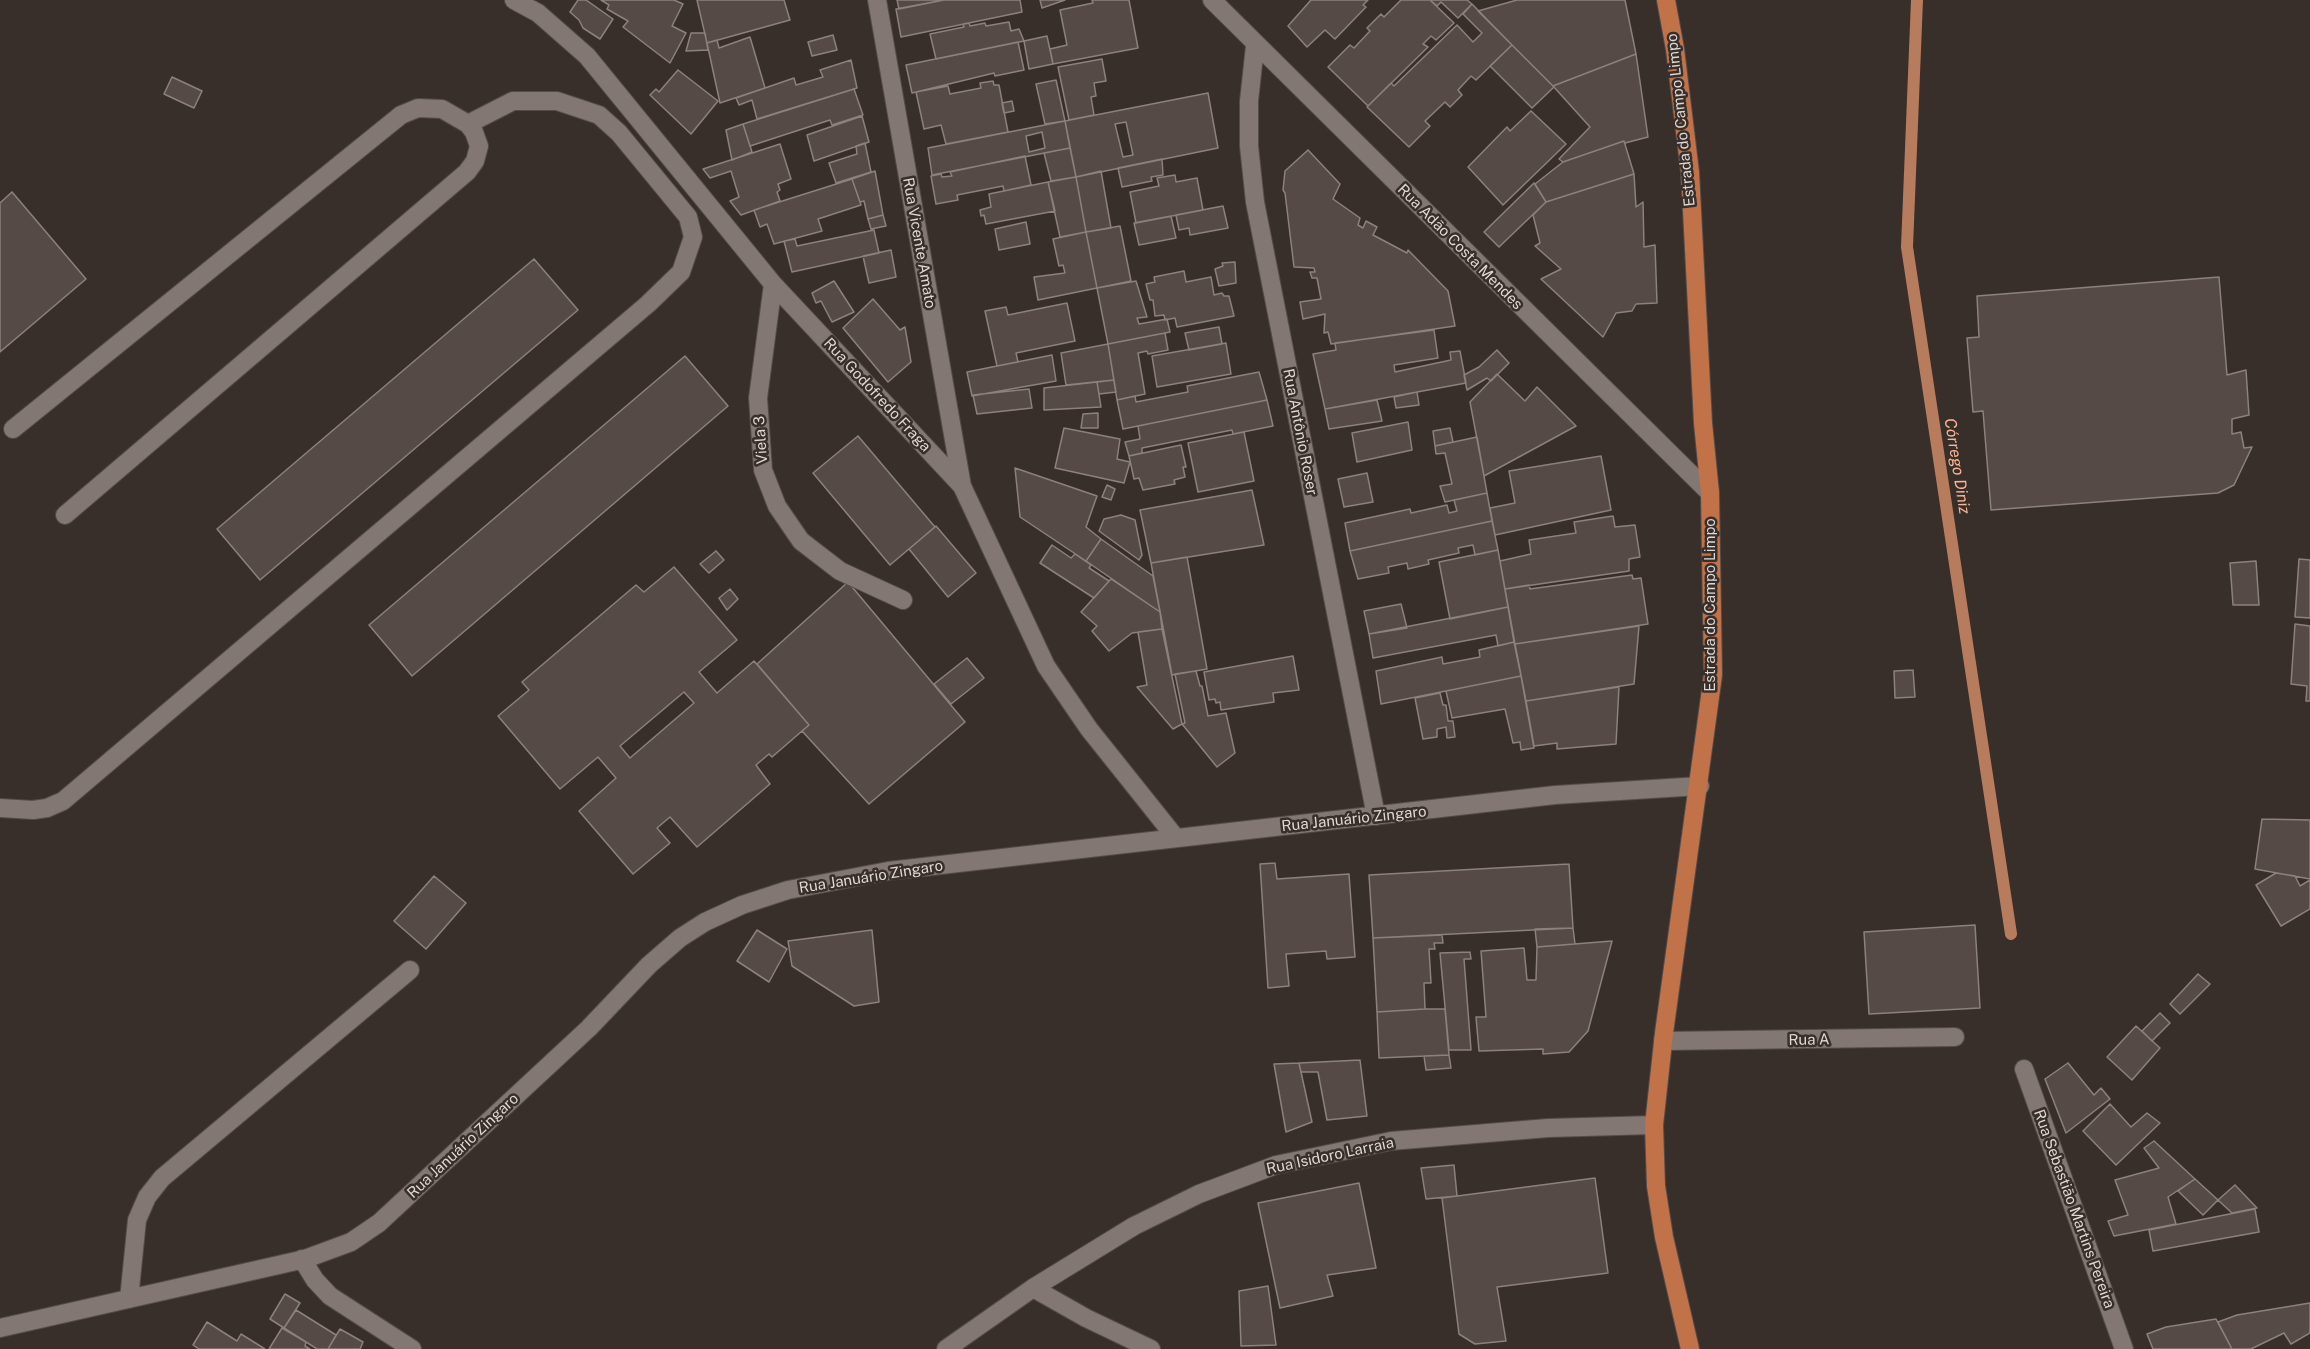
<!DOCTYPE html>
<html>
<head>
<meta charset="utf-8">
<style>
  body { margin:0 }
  canvas { display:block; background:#382e2a }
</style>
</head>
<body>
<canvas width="2310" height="1349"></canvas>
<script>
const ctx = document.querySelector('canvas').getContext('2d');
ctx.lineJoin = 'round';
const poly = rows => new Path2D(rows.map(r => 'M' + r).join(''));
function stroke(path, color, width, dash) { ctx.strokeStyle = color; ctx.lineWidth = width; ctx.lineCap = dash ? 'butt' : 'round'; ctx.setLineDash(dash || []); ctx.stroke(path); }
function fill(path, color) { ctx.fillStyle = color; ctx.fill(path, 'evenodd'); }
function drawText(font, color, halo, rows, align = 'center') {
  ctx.font = font + ' "Public Sans",sans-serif'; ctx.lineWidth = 5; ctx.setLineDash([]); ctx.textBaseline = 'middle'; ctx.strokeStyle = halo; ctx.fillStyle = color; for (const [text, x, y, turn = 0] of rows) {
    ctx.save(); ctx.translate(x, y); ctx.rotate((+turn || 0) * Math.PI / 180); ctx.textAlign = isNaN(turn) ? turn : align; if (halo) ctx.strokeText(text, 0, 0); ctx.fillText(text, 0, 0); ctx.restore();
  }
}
stroke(poly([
  [1917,0,1907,247,2011,934]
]), '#b77b5d', 12);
const building = poly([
  [578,0,586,0,613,19,600,39,583,28,579,20,570,12,578,0],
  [601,0,674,0,683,4,672,26,686,33,670,63,623,27,628,21,607,9,609,5,601,0],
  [697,0,784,0,790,20,707,43,697,0],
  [897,0,944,0,899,9,897,0],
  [944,0,1020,0,1022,12,901,37,896,9,944,0],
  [1040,0,1065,0,1042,8,1040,0],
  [1092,0,1129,0,1138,48,1053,64,1050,49,1067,45,1060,10,1093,3,1092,0],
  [1311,0,1368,0,1363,5,1366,7,1335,39,1325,30,1307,47,1288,26,1311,0],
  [1401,0,1430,0,1454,23,1436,40,1431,36,1423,44,1428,47,1368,106,1328,67,1350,45,1354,48,1370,31,1367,28,1381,14,1384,17,1401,0],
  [1430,0,1467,0,1472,4,1458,18,1441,2,1437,6,1430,0],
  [1517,0,1625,0,1636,54,1553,86,1478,11,1517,0],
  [1472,4,1512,45,1476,80,1471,76,1458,90,1462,95,1450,107,1445,102,1425,121,1430,126,1409,147,1367,107,1391,83,1394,86,1457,25,1473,42,1482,33,1463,14,1472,4],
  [1009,22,1011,31,1019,29,1024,41,936,59,930,34,964,27,963,24,969,23,970,26,985,23,986,26,1009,22],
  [691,33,705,33,708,50,686,51,691,33],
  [833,35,837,50,812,56,808,42,833,35],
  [1047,36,1053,64,1029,69,1024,41,1047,36],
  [750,37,765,88,720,103,707,43,717,40,719,48,750,37],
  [1018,42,1024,70,995,76,994,73,912,93,906,65,1018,42],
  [1512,45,1554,87,1532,108,1490,66,1512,45],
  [1636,54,1648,137,1625,143,1624,141,1563,162,1559,159,1590,127,1553,86,1636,54],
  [1102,59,1106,81,1094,83,1096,96,1091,97,1094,115,1069,120,1058,67,1102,59],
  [851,60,857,88,757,119,752,100,739,105,736,98,794,78,796,85,823,77,820,70,851,60],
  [678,70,718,101,691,134,650,95,656,89,659,92,678,70],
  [172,77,202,91,194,108,164,94,172,77],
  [1056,80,1065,121,1045,124,1036,84,1056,80],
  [993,81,994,85,999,85,1008,132,946,144,941,125,924,129,916,92,948,86,950,94,981,88,980,83,993,81],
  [854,89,863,115,832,125,830,120,750,146,743,124,854,89],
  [1208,93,1218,148,1076,177,1065,121,1208,93],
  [1126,122,1133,155,1123,157,1115,124,1126,122],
  [1012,101,1014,111,1004,113,1002,103,1012,101],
  [1531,111,1566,144,1503,205,1468,167,1507,127,1510,131,1531,111],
  [862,116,869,142,814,161,807,135,862,116],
  [1065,121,1070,148,932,175,928,148,1065,121],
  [1042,132,1045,148,1029,152,1026,136,1042,132],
  [743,124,752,152,732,160,726,130,743,124],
  [1624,141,1634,174,1546,202,1535,184,1563,162,1624,141],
  [865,143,871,172,836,183,829,163,857,154,856,146,865,143],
  [780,144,791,179,778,184,780,190,777,192,780,201,741,215,730,201,739,197,731,171,710,178,703,169,780,144],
  [1070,148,1076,177,1051,181,1044,153,1070,148],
  [1308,150,1340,184,1333,199,1360,218,1358,225,1363,228,1366,221,1377,227,1373,235,1407,253,1408,250,1448,291,1455,326,1331,344,1328,332,1324,333,1325,314,1303,319,1300,302,1321,299,1317,278,1312,278,1310,272,1315,272,1314,268,1294,267,1285,193,1283,190,1285,171,1308,150],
  [1025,156,1031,185,1004,191,1003,186,957,195,958,200,936,204,931,176,941,174,942,177,952,176,950,172,1025,156],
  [1162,159,1163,175,1151,177,1152,181,1122,187,1118,168,1162,159],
  [875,171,883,215,868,219,864,201,860,202,852,179,875,171],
  [1101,171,1111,228,1086,232,1076,177,1101,171],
  [1634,174,1636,207,1643,202,1644,247,1655,245,1657,303,1636,304,1632,311,1616,313,1603,337,1541,279,1561,269,1535,246,1540,243,1533,215,1546,202,1634,174],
  [1175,175,1176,182,1197,178,1203,210,1136,223,1130,192,1159,186,1157,178,1175,175],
  [1076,177,1086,232,1060,237,1048,182,1076,177],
  [852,179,861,205,818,219,822,231,774,244,767,224,760,227,754,210,852,179],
  [1048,182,1055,211,986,224,984,215,981,216,980,210,991,207,989,194,1048,182],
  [1534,183,1546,202,1499,247,1484,232,1534,183],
  [12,192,86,279,0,352,0,203,12,192],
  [1223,206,1228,228,1190,235,1189,228,1179,230,1176,215,1223,206],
  [883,215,886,226,871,229,868,219,883,215],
  [1171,216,1176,238,1139,245,1134,223,1171,216],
  [1026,222,1030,244,999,250,995,229,1026,222],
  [1120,226,1131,281,1097,288,1086,232,1120,226],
  [874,230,879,253,792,272,784,241,795,239,797,246,874,230],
  [1086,232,1097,288,1038,300,1034,277,1065,273,1063,265,1059,266,1053,239,1086,232],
  [891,250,896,277,869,283,863,256,891,250],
  [534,259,578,310,260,580,217,529,534,259],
  [1235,262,1236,283,1219,286,1215,269,1223,266,1222,263,1235,262],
  [1184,271,1186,282,1211,277,1214,295,1222,293,1224,296,1229,296,1234,316,1177,327,1175,318,1165,320,1164,315,1155,316,1153,300,1150,300,1146,284,1155,282,1154,277,1184,271],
  [2219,277,2227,375,2246,370,2249,415,2232,419,2232,434,2241,432,2244,448,2252,447,2234,485,2218,493,1991,510,1983,411,1973,412,1967,338,1979,337,1977,296,2219,277],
  [834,281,854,312,832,322,821,301,816,303,812,293,834,281],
  [1136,281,1147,317,1137,318,1139,324,1167,319,1170,332,1108,344,1097,288,1136,281],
  [873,299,900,330,905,327,911,362,888,382,843,328,873,299],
  [1067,303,1075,341,1016,353,1018,362,997,366,985,311,1006,307,1008,315,1067,303],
  [1219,327,1222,344,1189,350,1185,333,1219,327],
  [1434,330,1438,358,1394,365,1395,372,1451,360,1450,352,1460,351,1466,383,1325,409,1313,354,1336,350,1335,343,1434,330],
  [1165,333,1168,350,1148,354,1147,351,1138,353,1145,394,1117,400,1108,344,1165,333],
  [1226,343,1231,374,1157,387,1152,356,1226,343],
  [1108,344,1114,380,1066,385,1061,353,1108,344],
  [1497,350,1509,363,1491,381,1487,378,1467,390,1464,375,1479,367,1497,350],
  [1052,355,1056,381,972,396,967,372,1052,355],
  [685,356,728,406,412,676,369,625,685,356],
  [1259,372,1267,400,1123,429,1117,400,1135,396,1136,402,1188,392,1187,386,1259,372],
  [1497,374,1525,401,1537,387,1576,426,1484,476,1470,402,1497,374],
  [1114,380,1116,392,1099,394,1097,382,1114,380],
  [1097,382,1101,407,1044,410,1044,388,1097,382],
  [1029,389,1032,408,977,414,973,395,1029,389],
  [1417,392,1419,405,1396,408,1394,397,1417,392],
  [1267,400,1273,426,1233,434,1232,430,1142,448,1142,453,1129,456,1125,442,1140,439,1138,426,1267,400],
  [1377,400,1382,421,1329,429,1325,409,1377,400],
  [1098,413,1098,428,1081,428,1083,414,1098,413],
  [1408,422,1412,450,1357,462,1352,433,1408,422],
  [1064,428,1120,439,1117,459,1130,462,1124,483,1055,468,1064,428],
  [1450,428,1453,442,1435,446,1433,431,1450,428],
  [1244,432,1254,481,1198,492,1188,443,1244,432],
  [858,436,935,527,890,565,813,473,858,436],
  [1477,437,1487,493,1445,502,1440,486,1452,484,1445,453,1436,454,1435,446,1477,437],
  [1181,445,1186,467,1183,467,1185,477,1174,480,1175,484,1143,490,1139,478,1134,479,1129,456,1181,445],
  [1601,456,1611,510,1495,535,1490,508,1515,503,1509,471,1601,456],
  [1015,468,1097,496,1086,527,1101,539,1086,561,1020,517,1015,468],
  [1367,473,1373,502,1344,507,1338,479,1367,473],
  [1107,485,1115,489,1111,500,1102,497,1107,485],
  [1252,490,1264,545,1151,563,1140,510,1252,490],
  [1487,493,1492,521,1350,551,1345,523,1410,509,1411,513,1447,505,1449,513,1457,511,1454,500,1487,493],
  [1121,515,1135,520,1142,555,1139,560,1099,531,1104,519,1121,515],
  [1613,516,1615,527,1635,525,1640,557,1629,559,1629,571,1505,589,1500,561,1531,554,1529,540,1576,533,1574,522,1613,516],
  [1492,521,1498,550,1475,555,1473,545,1458,548,1459,553,1428,560,1429,564,1408,569,1407,563,1388,567,1389,573,1358,579,1350,551,1492,521],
  [936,526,976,573,948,597,909,549,936,526],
  [1101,539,1153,576,1160,612,1086,561,1101,539],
  [1052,545,1071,558,1075,554,1091,565,1089,568,1109,581,1094,598,1040,563,1052,545],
  [1498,550,1508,607,1450,619,1439,562,1498,550],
  [716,551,724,560,709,573,700,564,716,551],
  [1187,557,1207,669,1172,675,1151,563,1187,557],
  [2299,559,2310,560,2310,618,2295,617,2299,559],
  [2256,561,2259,605,2233,605,2230,563,2256,561],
  [674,567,737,640,699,672,717,693,754,661,809,725,772,757,769,754,756,765,770,784,697,847,670,817,657,828,670,843,633,874,579,811,616,778,598,757,560,789,498,716,529,690,522,682,636,585,644,592,674,567],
  [684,692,694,703,630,758,620,746,684,692],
  [1632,575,1633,579,1641,578,1648,624,1515,644,1505,589,1529,585,1530,589,1632,575],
  [1111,579,1160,612,1162,629,1132,633,1109,651,1092,631,1097,626,1081,612,1111,579],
  [848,582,965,722,869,804,802,731,809,725,757,664,848,582],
  [730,589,738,599,727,610,719,598,730,589],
  [1401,604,1407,628,1369,634,1364,611,1401,604],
  [1508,607,1514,642,1498,646,1496,635,1373,658,1369,634,1508,607],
  [2295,624,2310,626,2310,701,2306,701,2307,686,2291,684,2295,624],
  [1639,626,1634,684,1526,701,1515,644,1639,626],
  [1162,629,1182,724,1173,729,1137,687,1147,685,1138,632,1162,629],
  [1514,642,1521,676,1381,704,1376,671,1442,657,1443,664,1480,657,1479,650,1514,642],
  [1293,656,1299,690,1273,693,1274,702,1221,710,1220,702,1216,703,1215,699,1209,700,1204,672,1293,656],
  [967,658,984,678,951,704,934,684,967,658],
  [1913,670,1915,697,1895,698,1894,671,1913,670],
  [1196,671,1200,686,1202,686,1208,716,1226,713,1235,753,1217,767,1182,724,1185,723,1175,674,1196,671],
  [1521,676,1534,748,1521,750,1520,742,1513,743,1505,709,1452,718,1446,691,1521,676],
  [1619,687,1616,744,1557,749,1557,743,1534,746,1526,701,1619,687],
  [1440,693,1443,705,1446,705,1448,721,1453,721,1455,737,1447,738,1446,727,1437,729,1437,737,1423,739,1415,698,1440,693],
  [2262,819,2310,820,2310,879,2255,869,2262,819],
  [1275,863,1277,879,1349,874,1355,957,1327,959,1326,951,1286,954,1289,986,1268,988,1260,864,1275,863],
  [1569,864,1573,928,1373,938,1369,875,1569,864],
  [2276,873,2295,876,2300,886,2310,880,2310,909,2281,926,2256,885,2276,873],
  [434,876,466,903,426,949,394,921,434,876],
  [1975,925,1980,1008,1869,1014,1864,932,1975,925],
  [1573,928,1575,944,1537,947,1535,929,1573,928],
  [757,930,787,949,769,982,737,961,757,930],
  [872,930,879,1002,854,1006,792,966,788,941,872,930],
  [1442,935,1443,943,1434,943,1435,949,1429,949,1431,983,1424,983,1425,1009,1377,1012,1373,938,1442,935],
  [1612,941,1588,1031,1569,1052,1543,1054,1543,1049,1479,1051,1476,1017,1486,1017,1481,951,1524,948,1527,980,1536,980,1537,947,1612,941],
  [1470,952,1471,959,1464,959,1471,1050,1449,1050,1440,953,1470,952],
  [2198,974,2210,984,2180,1014,2170,1004,2198,974],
  [1425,1009,1445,1009,1449,1055,1379,1058,1377,1012,1425,1009],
  [2160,1013,2170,1023,2152,1041,2142,1031,2160,1013],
  [2136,1026,2160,1048,2132,1080,2107,1057,2136,1026],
  [1449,1055,1451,1068,1426,1070,1424,1056,1449,1055],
  [1360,1060,1367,1116,1327,1120,1318,1072,1301,1072,1299,1063,1360,1060],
  [1299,1063,1312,1122,1286,1132,1274,1064,1299,1063],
  [2068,1063,2094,1095,2101,1088,2110,1099,2066,1133,2045,1079,2068,1063],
  [2110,1104,2131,1127,2147,1113,2160,1123,2116,1165,2083,1131,2110,1104],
  [2154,1141,2195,1179,2168,1197,2176,1224,2114,1236,2108,1221,2128,1215,2115,1180,2159,1168,2144,1148,2154,1141],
  [1454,1165,1457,1196,1426,1199,1421,1168,1454,1165],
  [1595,1178,1608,1273,1497,1287,1506,1341,1475,1344,1459,1334,1442,1198,1595,1178],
  [2195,1179,2218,1200,2203,1215,2178,1191,2195,1179],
  [1359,1183,1376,1268,1327,1275,1333,1296,1280,1308,1258,1203,1359,1183],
  [2235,1185,2257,1208,2232,1213,2218,1200,2235,1185],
  [2255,1209,2259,1232,2153,1251,2149,1230,2255,1209],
  [1268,1286,1276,1345,1241,1346,1239,1291,1268,1286],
  [285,1294,300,1303,284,1328,270,1319,285,1294],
  [2310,1303,2310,1333,2291,1344,2284,1333,2251,1349,2232,1349,2218,1322,2237,1315,2310,1303],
  [296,1310,336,1335,328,1349,317,1349,284,1328,296,1310],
  [2216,1319,2232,1349,2153,1349,2147,1334,2166,1327,2216,1319],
  [207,1322,237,1341,241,1334,265,1349,199,1349,193,1345,207,1322],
  [282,1328,306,1342,305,1346,310,1349,269,1349,282,1328],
  [340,1329,363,1342,360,1349,328,1349,340,1329]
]);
fill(building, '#554a46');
stroke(building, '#8c817c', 1.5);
const minor = poly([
  [514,0,538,13,587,56,773,284,962,486,1046,666,1089,729,1176,838],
  [877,0,962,486],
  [1212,0,1710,493],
  [1255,46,1249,101,1249,146,1255,202,1376,816],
  [773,284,758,398,763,470,777,506,801,541,840,571,903,600],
  [13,429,401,115,418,108,442,109,468,124,474,132,479,146,475,161,467,172,65,515],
  [0,808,33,810,47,808,63,801,648,304,681,272,693,237,688,217,619,133,599,115,557,101,513,101,468,124],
  [1663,1041,1955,1037],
  [2024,1069,2124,1349],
  [302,1259,315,1280,330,1296,412,1349],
  [1033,1288,1086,1318,1151,1349],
  [129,1299,137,1220,147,1197,162,1178,410,970],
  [0,1328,305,1259,351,1242,379,1223,589,1028,649,965,680,938,705,922,742,905,788,890,888,871,1555,795,1700,786],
  [946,1349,1033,1288,1134,1226,1199,1194,1276,1165,1391,1141,1548,1128,1654,1125]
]);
const major = poly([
  [1666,0,1675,49,1690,172,1703,423,1710,493,1713,675,1664,1033,1654,1125,1656,1186,1664,1237,1690,1349]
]);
stroke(minor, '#544c49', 20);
stroke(major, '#544c49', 20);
stroke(minor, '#827772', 18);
stroke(major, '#c17249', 18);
drawText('15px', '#ded8d5', '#382e2a', [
  ["Estrada do Campo Limpo",1681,120,-96],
  ["Rua Vicente Amato",919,243,80],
  ["Rua Adão Costa Mendes",1460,247,45],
  ["Rua Godofredo Fraga",877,395,47],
  ["Rua Antônio Roser",1300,432,79],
  ["Viela 3",761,440,-94],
  ["Estrada do Campo Limpo",1710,605,-90],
  ["Rua Januário Zingaro",1354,819,-6],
  ["Rua Januário Zingaro",871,877,-9],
  ["Rua A",1809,1040,-1],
  ["Rua Januário Zingaro",463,1146,-43],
  ["Rua Isidoro Larraia",1330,1156,-12],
  ["Rua Sebastião Martins Pereira",2074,1209,70]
]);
drawText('italic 16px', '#fbb596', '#382e2a', [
  ["Córrego Diniz",1957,466,81]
]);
</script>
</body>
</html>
